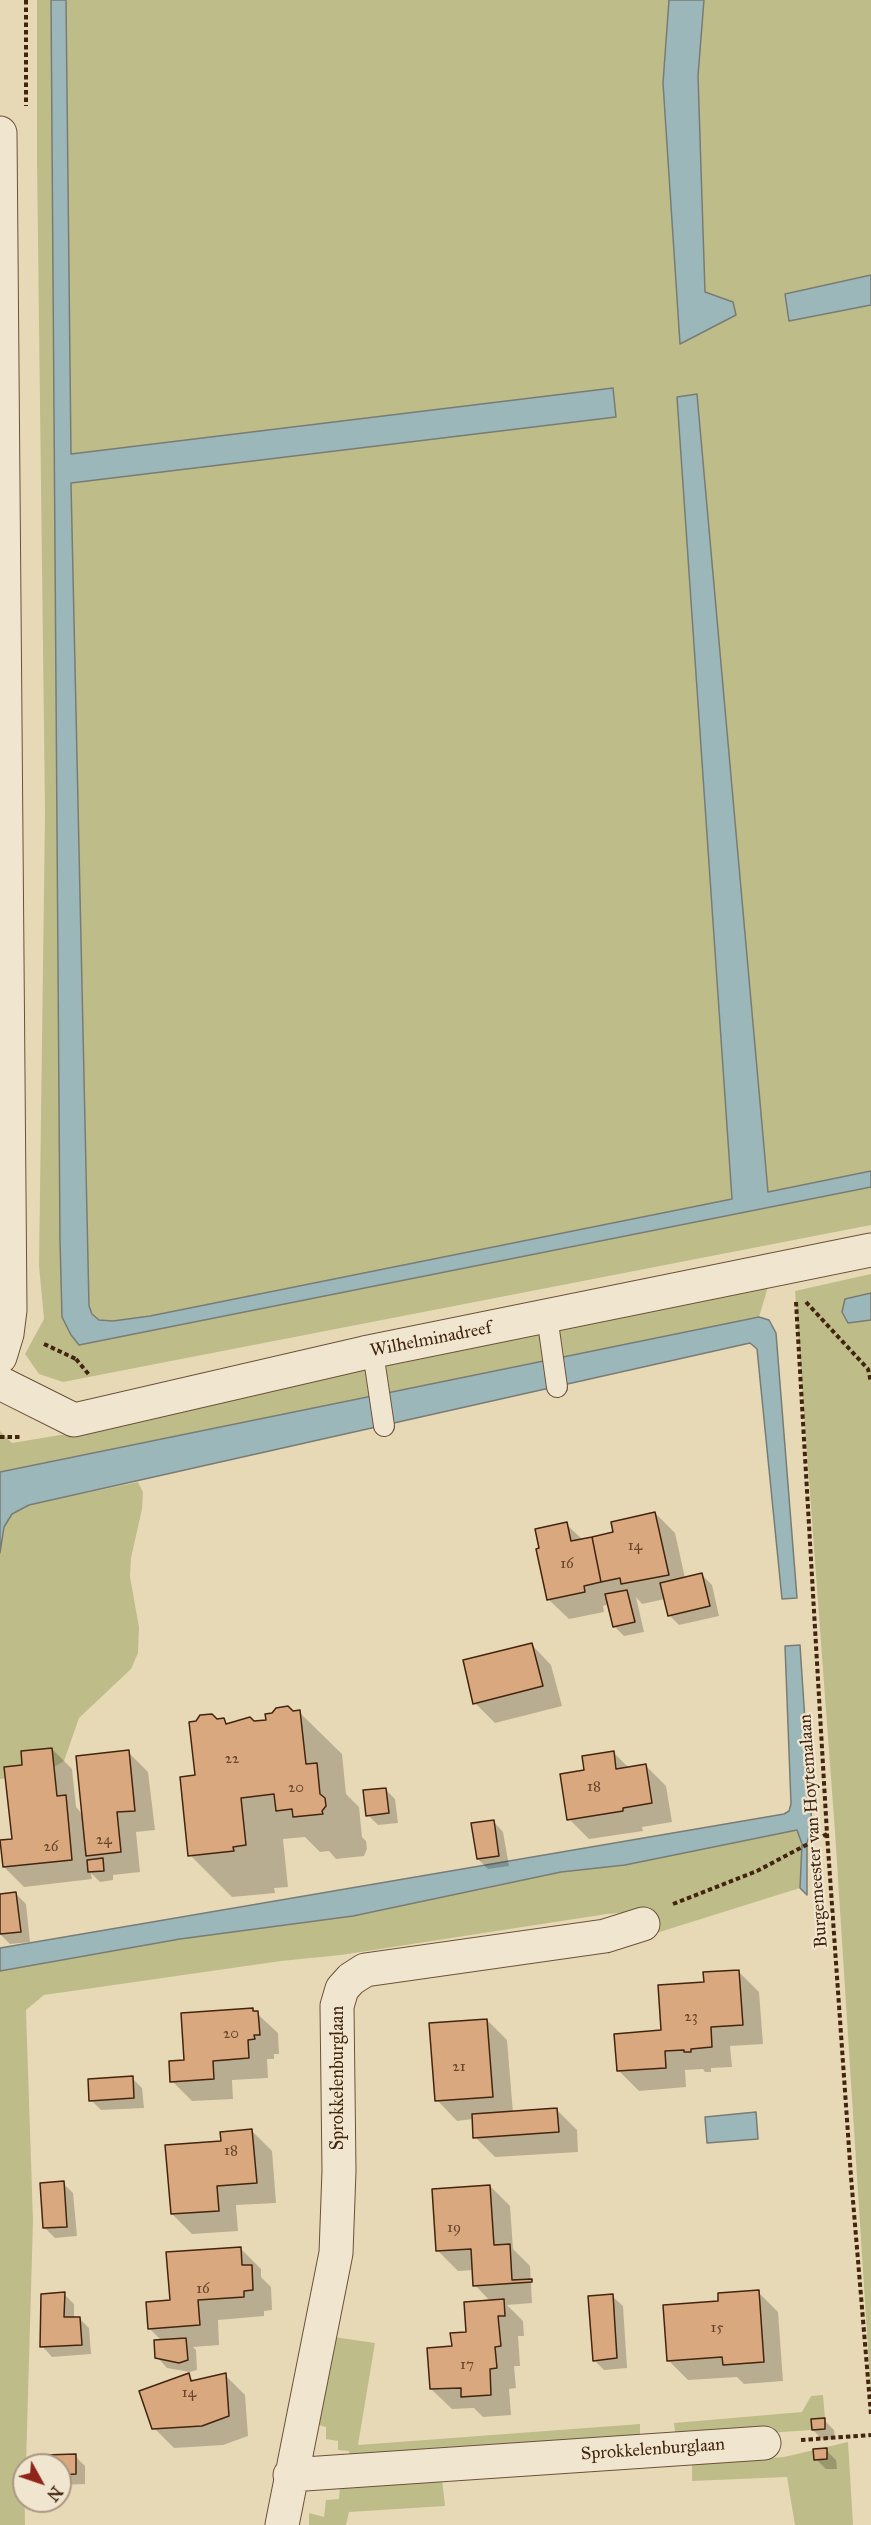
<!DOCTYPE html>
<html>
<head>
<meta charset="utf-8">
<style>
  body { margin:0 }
  #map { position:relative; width:871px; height:2525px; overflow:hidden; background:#e8d9b6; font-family:"IM FELL Great Primer",serif }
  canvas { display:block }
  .north { position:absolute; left:12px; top:2453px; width:60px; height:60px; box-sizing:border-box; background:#f0e6d0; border:2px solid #ab9883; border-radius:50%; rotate:130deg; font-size:16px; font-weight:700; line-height:24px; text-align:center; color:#43240f }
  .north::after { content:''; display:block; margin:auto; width:21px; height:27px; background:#8f2418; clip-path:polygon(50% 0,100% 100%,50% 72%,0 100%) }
</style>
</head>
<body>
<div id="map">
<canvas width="871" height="2525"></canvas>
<div class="north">N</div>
</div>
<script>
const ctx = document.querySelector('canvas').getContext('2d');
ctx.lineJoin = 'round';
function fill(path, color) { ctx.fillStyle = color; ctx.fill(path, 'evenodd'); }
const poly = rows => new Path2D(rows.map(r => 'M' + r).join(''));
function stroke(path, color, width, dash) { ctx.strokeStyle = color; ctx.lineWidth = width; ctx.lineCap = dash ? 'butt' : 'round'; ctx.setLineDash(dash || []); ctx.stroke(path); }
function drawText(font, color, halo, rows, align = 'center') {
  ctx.font = font + ' "IM FELL Great Primer",serif'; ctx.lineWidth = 4.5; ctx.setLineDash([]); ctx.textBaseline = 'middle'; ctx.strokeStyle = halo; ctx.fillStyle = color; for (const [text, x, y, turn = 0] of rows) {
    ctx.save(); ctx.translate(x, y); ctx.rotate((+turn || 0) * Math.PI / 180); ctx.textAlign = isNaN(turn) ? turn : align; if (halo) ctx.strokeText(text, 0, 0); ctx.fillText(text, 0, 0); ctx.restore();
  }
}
fill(poly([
  [37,0,51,0,62,1316,71,1335,80,1345,871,1187,871,1225,63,1382,39,1374,25,1354,44,1319,39,1266,45,813,37,160],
  [66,0,669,0,663,83,680,344,732,302,705,292,698,76,704,0,871,0,871,275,785,294,789,320,871,305,871,1171,768,1192,697,394,678,397,732,1200,150,1316,113,1321,99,1320,92,1314,89,1306,71,483,616,416,613,388,71,454],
  [871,1274,871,2396,835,1832,795,1291],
  [771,1277,759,1317,0,1472,0,1431,12,1443,78,1432],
  [138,1482,143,1492,142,1509,131,1558,130,1577,139,1627,138,1653,131,1669,79,1718,64,1761,40,1775,0,1779,0,1553,4,1527,12,1514,29,1505],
  [797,1830,802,1844,800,1888,650,1935,639,1911,607,1914,341,1955,281,1961,44,1995,26,2010,33,2221,26,2465,24,2465,25,2525,0,2525,0,1971,180,1939,353,1916,561,1872,625,1865],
  [334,2337,375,2343,358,2445,640,2424,640,2443,351,2462,349,2451,338,2450,338,2441,326,2439,326,2427,315,2424],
  [823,2395,825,2418,811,2419,812,2430,676,2439,674,2423,802,2412,811,2396],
  [848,2442,853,2525,795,2525,787,2477,692,2481,692,2463,784,2457],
  [442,2479,445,2506,349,2512,346,2525,309,2525,309,2513,324,2517,326,2500,339,2499,340,2487]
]), '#bebd89');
const water = poly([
  [51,0,66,0,71,454,613,388,616,417,71,483,89,1306,92,1314,99,1320,113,1321,150,1316,732,1199,677,397,697,394,768,1192,871,1171,871,1187,79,1345,71,1335,62,1317,60,1241,51,0],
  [669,0,704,0,698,76,705,292,733,302,736,315,680,344,663,83,669,0],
  [871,275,871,305,789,321,785,294,871,275],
  [871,1293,871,1320,848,1323,842,1312,845,1299,871,1293],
  [759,1317,769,1320,776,1333,797,1598,782,1599,757,1349,750,1343,29,1505,12,1514,4,1527,0,1553,0,1472,759,1317],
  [800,1645,812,1827,807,1843,807,1895,800,1888,802,1844,797,1830,625,1865,561,1872,353,1916,180,1939,0,1971,0,1948,784,1814,789,1811,791,1804,785,1646,800,1645],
  [756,2112,758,2139,707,2143,705,2117,756,2112]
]);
fill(water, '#9cb7b9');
stroke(water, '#787c75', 1.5);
fill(poly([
  [655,1513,675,1533,685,1578,701,1574,712,1585,719,1616,679,1625,669,1615,665,1599,642,1604,636,1597,644,1632,624,1636,614,1626,609,1604,603,1606,604,1612,569,1619,548,1599,566,1524,583,1540,615,1533],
  [531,1644,551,1665,562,1706,495,1723,475,1703],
  [293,1712,299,1712,342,1754,346,1794,359,1807,362,1837,366,1841,367,1849,364,1856,336,1859,329,1851,320,1852,305,1837,283,1839,288,1887,274,1888,275,1893,232,1897,190,1855,196,1777,216,1720,223,1720,229,1725,253,1723,267,1721],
  [52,1749,72,1769,76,1807,83,1815,128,1752,148,1772,155,1830,136,1832,140,1872,113,1875,113,1880,100,1882,91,1873,92,1879,24,1887,4,1867,13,1840,24,1767],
  [614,1753,629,1768,646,1766,666,1786,672,1822,642,1827,643,1831,589,1839,569,1819,586,1771],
  [385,1789,395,1799,398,1823,378,1825,368,1815],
  [493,1821,503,1832,509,1866,488,1869,478,1859],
  [16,1894,26,1904,30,1942,10,1944,0,1934,0,1895],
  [739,1972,759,1992,763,2044,730,2046,732,2067,711,2068,711,2072,705,2072,703,2069,685,2070,686,2087,639,2091,619,2071,663,2032,706,1983],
  [252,2009,278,2033,279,2054,274,2054,274,2059,267,2059,268,2078,232,2080,233,2099,192,2101,172,2081,186,2061],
  [487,2020,507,2040,513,2113,557,2110,577,2130,578,2152,495,2157,475,2137,473,2119,457,2121,437,2100],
  [132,2078,142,2088,144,2108,101,2110,91,2100],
  [252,2131,272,2151,276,2203,236,2205,238,2231,192,2234,172,2214,222,2142],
  [63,2183,73,2193,77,2236,55,2238,45,2228],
  [490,2186,510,2206,513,2249,530,2266,532,2303,507,2305,523,2321,524,2336,518,2336,520,2366,514,2366,516,2388,509,2389,511,2415,483,2417,474,2408,452,2409,431,2389,453,2348,491,2302,475,2285,474,2270,458,2271,438,2251],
  [241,2249,261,2269,261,2277,271,2287,272,2310,264,2311,264,2316,218,2320,219,2345,193,2347,196,2350,197,2370,190,2372,167,2368,157,2357,162,2341,149,2328,171,2301],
  [758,2292,778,2312,783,2381,744,2384,737,2377,688,2380,668,2360,720,2302],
  [64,2294,74,2304,74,2318,79,2318,89,2328,91,2354,52,2357,42,2346],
  [612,2296,623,2306,627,2368,604,2370,594,2360],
  [188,2375,195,2382,225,2375,245,2395,248,2436,223,2445,174,2448,154,2428],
  [824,2420,834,2430,835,2439,823,2440,813,2430],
  [826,2450,836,2460,837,2469,826,2469,816,2459],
  [75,2456,85,2466,85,2484,60,2485,60,2465,46,2465]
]), '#0003');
const building = poly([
  [655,1512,669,1575,621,1584,620,1578,601,1582,592,1537,613,1532,611,1522,655,1512],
  [567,1522,571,1541,592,1537,601,1582,584,1586,585,1592,547,1600,536,1549,539,1548,535,1529,567,1522],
  [702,1573,710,1606,668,1616,660,1583,702,1573],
  [627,1590,635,1622,613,1627,605,1594,627,1590],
  [532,1643,543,1686,473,1704,463,1660,532,1643],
  [288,1706,293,1711,300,1710,306,1764,317,1763,320,1794,325,1798,326,1806,322,1811,323,1814,293,1817,292,1809,276,1811,274,1794,241,1798,246,1845,233,1847,234,1851,188,1856,180,1777,195,1775,189,1722,196,1721,200,1715,212,1714,217,1719,224,1718,226,1724,250,1717,254,1721,266,1720,265,1714,272,1713,276,1708,288,1706],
  [52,1748,57,1796,66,1795,72,1860,3,1867,0,1840,12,1839,4,1767,22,1765,21,1751,52,1748],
  [129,1750,135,1811,117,1812,121,1852,86,1856,76,1756,129,1750],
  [614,1751,616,1769,646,1764,652,1803,623,1808,623,1811,567,1820,560,1774,584,1770,582,1756,614,1751],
  [386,1788,389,1813,366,1816,363,1790,386,1788],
  [494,1820,499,1856,477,1859,471,1823,494,1820],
  [103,1858,104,1871,88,1872,87,1860,103,1858],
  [16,1892,21,1932,0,1934,0,1894,16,1892],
  [739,1970,743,2025,711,2027,712,2047,691,2049,691,2052,684,2052,684,2050,665,2051,666,2068,617,2071,614,2034,661,2030,658,1985,704,1982,703,1972,739,1970],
  [253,2008,253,2011,258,2011,260,2035,254,2035,255,2039,248,2040,249,2058,213,2061,214,2079,170,2082,169,2061,184,2060,181,2013,253,2008],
  [487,2019,493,2097,435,2101,429,2023,487,2019],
  [133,2076,134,2098,89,2101,88,2079,133,2076],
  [557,2108,559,2132,473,2138,472,2114,557,2108],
  [252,2129,257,2183,217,2186,219,2211,171,2214,165,2145,221,2141,220,2132,252,2129],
  [64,2181,67,2227,43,2228,40,2183,64,2181],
  [490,2185,494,2245,510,2244,512,2280,532,2279,532,2282,473,2286,471,2249,436,2251,432,2189,490,2185],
  [241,2247,242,2265,252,2265,253,2290,244,2291,244,2297,198,2300,200,2325,148,2329,146,2302,170,2300,166,2252,241,2247],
  [759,2290,764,2362,723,2365,722,2357,667,2361,663,2305,718,2301,718,2293,759,2290],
  [65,2292,64,2317,80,2317,82,2345,40,2347,41,2294,65,2292],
  [613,2294,617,2358,593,2361,588,2296,613,2294],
  [504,2299,505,2316,498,2316,501,2346,495,2347,497,2368,490,2369,491,2395,461,2397,461,2388,430,2389,427,2348,452,2346,450,2333,466,2332,464,2302,504,2299],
  [186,2338,188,2360,179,2363,155,2358,154,2340,186,2338],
  [189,2373,191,2381,226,2373,229,2416,202,2426,152,2429,139,2391,189,2373],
  [825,2418,825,2429,812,2430,811,2419,825,2418],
  [827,2448,827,2459,814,2460,813,2449,827,2448],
  [76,2454,76,2474,60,2475,60,2465,44,2465,44,2455,76,2454]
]);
fill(building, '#d9a87e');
stroke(building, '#43240f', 1.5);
const service = poly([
  [547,1316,557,1387],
  [373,1352,384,1426]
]);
const minor = poly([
  [0,133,10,1310,7,1334,0,1357],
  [0,1383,74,1420,364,1353,871,1250],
  [290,2475,764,2443],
  [282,2525,336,2253,339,2171,337,2006,342,1989,351,1979,365,1970,605,1936,643,1924]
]);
stroke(service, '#6c5139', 22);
stroke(minor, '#6c5139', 35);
stroke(poly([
  [26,0,26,106],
  [796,1302,827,1834,851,2177,871,2415],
  [806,1302,868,1369,871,1382],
  [44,1344,76,1359],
  [76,1359,90,1376],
  [0,1437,20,1437],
  [673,1904,757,1871,827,1834],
  [801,2440,871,2435]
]), '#43240f', 4, [4.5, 3]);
stroke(service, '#f0e6d0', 20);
stroke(minor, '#f0e6d0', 33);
drawText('15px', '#68452b', null, [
  ["14",635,1546],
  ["16",567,1564],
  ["22",232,1759],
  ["18",594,1787],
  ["20",296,1788],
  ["24",104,1840],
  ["26",51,1847],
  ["23",691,2017],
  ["20",231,2034],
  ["21",459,2067],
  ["18",231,2151],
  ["19",454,2228],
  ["16",203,2289],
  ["15",717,2328],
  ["17",467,2365],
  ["14",189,2393]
]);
drawText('18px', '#43240f', '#f0e6d0', [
  ["Wilhelminadreef",431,1340,-11],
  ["Burgemeester van Hoytemalaan",814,1831,-94],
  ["Sprokkelenburglaan",339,2078,-90],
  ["Sprokkelenburglaan",653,2450,-4]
]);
</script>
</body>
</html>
